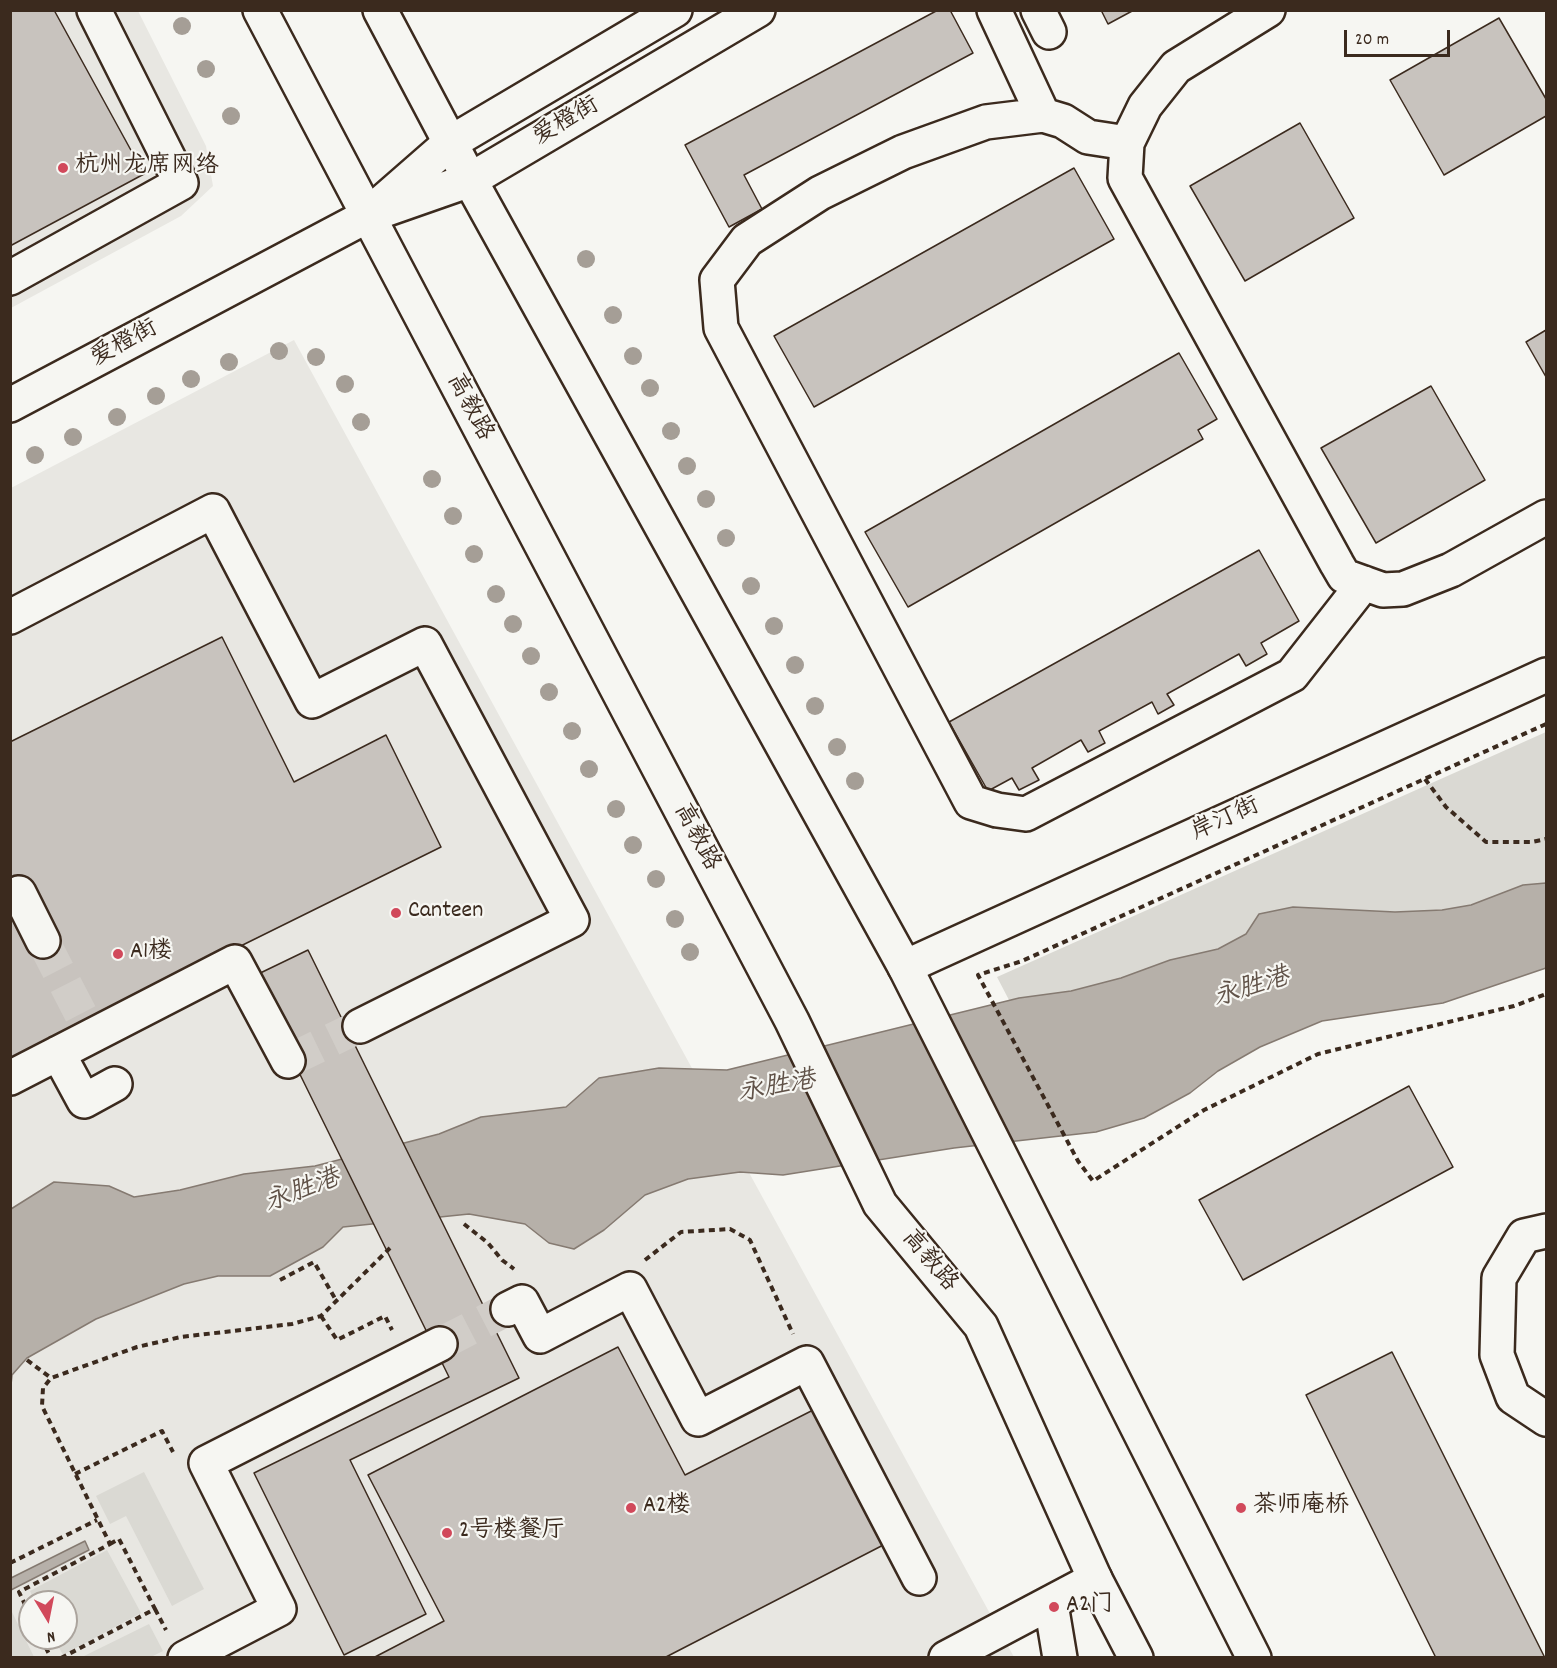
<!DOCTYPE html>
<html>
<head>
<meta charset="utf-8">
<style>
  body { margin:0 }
  #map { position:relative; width:1557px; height:1668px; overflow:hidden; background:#f6f6f2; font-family:Dekko,sans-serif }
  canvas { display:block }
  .frame { position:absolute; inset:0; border:12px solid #3b2a1e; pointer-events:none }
  .north { position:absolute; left:18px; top:1590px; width:60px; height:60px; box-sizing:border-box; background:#f6f6f2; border:2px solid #aba49d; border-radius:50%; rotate:170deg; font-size:16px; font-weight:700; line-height:24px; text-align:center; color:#3b2a1e }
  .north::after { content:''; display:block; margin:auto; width:21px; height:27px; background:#d1495b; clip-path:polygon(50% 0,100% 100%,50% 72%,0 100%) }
  .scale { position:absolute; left:1344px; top:30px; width:106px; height:27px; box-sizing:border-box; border:3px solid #3b2a1e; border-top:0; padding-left:8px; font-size:18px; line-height:21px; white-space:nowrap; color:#3b2a1e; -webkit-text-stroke:4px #f6f6f2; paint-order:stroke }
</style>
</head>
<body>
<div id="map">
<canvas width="1557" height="1668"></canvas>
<div class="frame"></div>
<div class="north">N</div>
<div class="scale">20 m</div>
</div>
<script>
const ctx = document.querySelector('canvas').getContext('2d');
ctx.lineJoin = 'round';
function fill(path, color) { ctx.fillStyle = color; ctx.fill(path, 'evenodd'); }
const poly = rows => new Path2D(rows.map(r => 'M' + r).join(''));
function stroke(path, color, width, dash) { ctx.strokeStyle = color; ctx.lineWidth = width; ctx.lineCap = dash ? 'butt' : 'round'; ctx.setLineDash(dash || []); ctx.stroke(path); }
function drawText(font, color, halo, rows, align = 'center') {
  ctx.font = font + ' Dekko,"LXGW WenKai TC",sans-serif'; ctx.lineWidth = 4.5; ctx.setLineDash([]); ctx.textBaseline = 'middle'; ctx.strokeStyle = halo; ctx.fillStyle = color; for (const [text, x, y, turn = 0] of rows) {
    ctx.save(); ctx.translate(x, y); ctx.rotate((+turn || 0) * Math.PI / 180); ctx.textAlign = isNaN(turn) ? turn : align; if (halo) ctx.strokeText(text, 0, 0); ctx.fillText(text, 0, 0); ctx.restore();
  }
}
fill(poly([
  [11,11,138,11,206,146,213,186,181,216,11,308],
  [294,340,999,1630,1014,1657,11,1658,11,488],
  [30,1602,66,1602,66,1638,30,1638]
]), '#e8e7e2');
fill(poly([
  [1546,732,1546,883,1523,885,1471,905,1442,910,1395,912,1293,907,1259,914,1246,934,1218,949,1170,960,1121,978,1071,991,1009,1000,997,977],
  [144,1472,204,1589,172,1606,126,1516,110,1524,96,1496],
  [107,1550,141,1613,63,1655,54,1638,66,1638,66,1602,35,1602,30,1591],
  [11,1610,34,1657,11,1657],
  [149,1624,163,1651,151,1657,82,1657]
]), '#dad9d3');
const water = poly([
  [1546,883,1546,968,1443,1003,1322,1021,1260,1047,1218,1071,1190,1093,1144,1118,1096,1132,954,1148,783,1175,740,1172,688,1179,645,1195,604,1230,574,1249,549,1243,525,1224,469,1214,343,1227,323,1247,270,1276,218,1276,184,1284,96,1319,27,1358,12,1375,11,1385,11,1209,54,1182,109,1186,134,1197,180,1190,244,1174,315,1166,439,1134,481,1117,566,1107,599,1078,659,1068,727,1070,1019,998,1071,991,1121,978,1170,960,1218,949,1246,934,1259,914,1293,907,1395,912,1442,910,1471,905,1523,885,1546,883],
  [85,1541,89,1550,11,1590,11,1578,85,1541]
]);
fill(water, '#b6b0a9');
stroke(water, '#857a71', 1.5);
const building = poly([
  [10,10,54,10,144,174,10,246,10,10],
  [938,10,950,10,973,53,744,175,762,209,729,227,685,145,938,10],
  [1101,10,1134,10,1108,24,1101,10],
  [1499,18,1546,99,1546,116,1444,175,1390,80,1499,18],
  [1300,123,1354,218,1245,281,1190,186,1300,123],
  [1074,168,1114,239,814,407,774,336,1074,168],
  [1546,330,1546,377,1526,342,1546,330],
  [1179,353,1217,419,1198,430,1203,439,908,607,865,532,1179,353],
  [1431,386,1485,480,1376,543,1321,448,1431,386],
  [1259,550,1299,621,1261,643,1267,654,1246,666,1239,654,1167,694,1174,705,1158,714,1152,702,1099,731,1105,743,1088,752,1081,740,1032,768,1039,780,1019,790,1012,778,988,791,949,722,1259,550],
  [222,637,294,782,386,735,441,847,10,1060,10,742,222,637],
  [308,950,519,1378,350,1460,426,1614,344,1655,254,1473,449,1377,252,977,308,950],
  [1409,1086,1453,1167,1243,1280,1199,1200,1409,1086],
  [618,1347,685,1475,823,1405,893,1540,664,1658,373,1658,444,1621,368,1475,618,1347],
  [1392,1352,1545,1658,1436,1658,1306,1395,1392,1352]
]);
fill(building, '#c8c3be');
stroke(building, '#3b2a1e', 1.5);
stroke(poly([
  [43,941,87,1026],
  [288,1061,360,1026],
  [440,1344,508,1309]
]), '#d1cdc8', 33, [33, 16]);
const minor = poly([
  [994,10,1043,115,1063,121,1088,137,1127,143],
  [1038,10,1049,32],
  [1268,10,1176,67,1145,106,1127,143,1125,178,1337,564,1344,576,1383,590,1403,589,1451,570,1546,517],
  [1043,115,986,122,903,152,820,193,747,240,717,280,721,328,971,802,997,810,1026,814,1292,675,1364,583],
  [379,205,450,143,675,10],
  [10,278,181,183,94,10],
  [10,405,367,216,470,180,758,10],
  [10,617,213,511,312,701,425,644,572,920,360,1026],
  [19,893,43,941],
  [905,967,1546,675],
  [58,1053,84,1101,115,1084],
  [10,1078,235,962,288,1061],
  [1546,1231,1524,1236,1499,1278,1497,1355,1513,1397,1546,1419],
  [508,1309,522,1302,540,1336,630,1289,698,1419,807,1363,919,1578],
  [1051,1604,1060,1658],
  [185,1658,279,1609,206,1463,440,1344],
  [946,1658,1095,1579]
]);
const major = poly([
  [260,10,792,1021,880,1204,981,1326,1095,1579,1136,1658],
  [380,10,470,180,905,967,1254,1658]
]);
stroke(minor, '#3b2a1e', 38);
stroke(major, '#3b2a1e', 38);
stroke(poly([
  [1546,724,1022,961,978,975,1078,1161,1093,1181,1204,1110,1318,1054,1514,1006,1546,994],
  [1425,779,1446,807,1486,842,1532,842,1546,839],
  [464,1224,488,1243,502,1260,514,1269],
  [645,1260,681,1232,730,1229,750,1240,793,1334],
  [280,1280,314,1262,337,1302],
  [321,1316,337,1340,385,1316,392,1330],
  [27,1360,51,1378],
  [75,1474,162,1431,173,1452],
  [10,1563,97,1520],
  [155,1609,166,1630],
  [30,1615,19,1592,110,1544,42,1406,43,1388,51,1378,137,1347,181,1337,292,1324,321,1316,390,1248],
  [41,1638,51,1658],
  [61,1658,155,1609,119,1539,110,1544]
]), '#3b2a1e', 4, [6, 4.5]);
stroke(minor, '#f6f6f2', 33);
stroke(major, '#f6f6f2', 33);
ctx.fillStyle = '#a59e96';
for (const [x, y] of [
  [182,26],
  [206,69],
  [231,116],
  [586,259],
  [613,315],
  [279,351],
  [633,356],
  [316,357],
  [229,362],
  [191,379],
  [345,384],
  [650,388],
  [156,396],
  [117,417],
  [361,422],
  [671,431],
  [73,437],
  [35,455],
  [687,466],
  [432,479],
  [706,499],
  [453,516],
  [726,538],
  [474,554],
  [751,586],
  [496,594],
  [513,624],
  [774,626],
  [531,656],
  [795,665],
  [549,692],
  [815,706],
  [572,731],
  [837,747],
  [589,769],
  [855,781],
  [616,809],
  [633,845],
  [656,879],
  [675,919],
  [690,952]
]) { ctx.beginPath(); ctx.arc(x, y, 9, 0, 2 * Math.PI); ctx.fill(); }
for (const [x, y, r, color] of [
  [63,168,6,"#d1495b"],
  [396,913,6,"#d1495b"],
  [118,954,6,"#d1495b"],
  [631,1508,6,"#d1495b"],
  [1241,1508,6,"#d1495b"],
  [447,1533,6,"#d1495b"],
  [1054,1607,6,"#d1495b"]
]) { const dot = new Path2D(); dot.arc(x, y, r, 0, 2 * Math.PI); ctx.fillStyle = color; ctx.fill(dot); stroke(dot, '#f6f6f2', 2); }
drawText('24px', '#3b2a1e', '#f6f6f2', [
  ["爱橙街",567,123,-30],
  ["爱橙街",125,345,-28],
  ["高教路",468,408,62],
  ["岸汀街",1226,821,-24],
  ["高教路",695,838,62],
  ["高教路",928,1262,50]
]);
drawText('24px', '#3b2a1e', '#f6f6f2', [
  ["杭州龙席网络",75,168],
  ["Canteen",408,913],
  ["A1楼",130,954],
  ["A2楼",643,1508],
  ["茶师庵桥",1253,1508],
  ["2号楼餐厅",459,1533],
  ["A2门",1066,1607]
], 'left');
drawText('italic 26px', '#605248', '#f6f6f2', [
  ["永胜港",1252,990,-17],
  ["永胜港",777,1089,-10],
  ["永胜港",303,1193,-21]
]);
</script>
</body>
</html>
